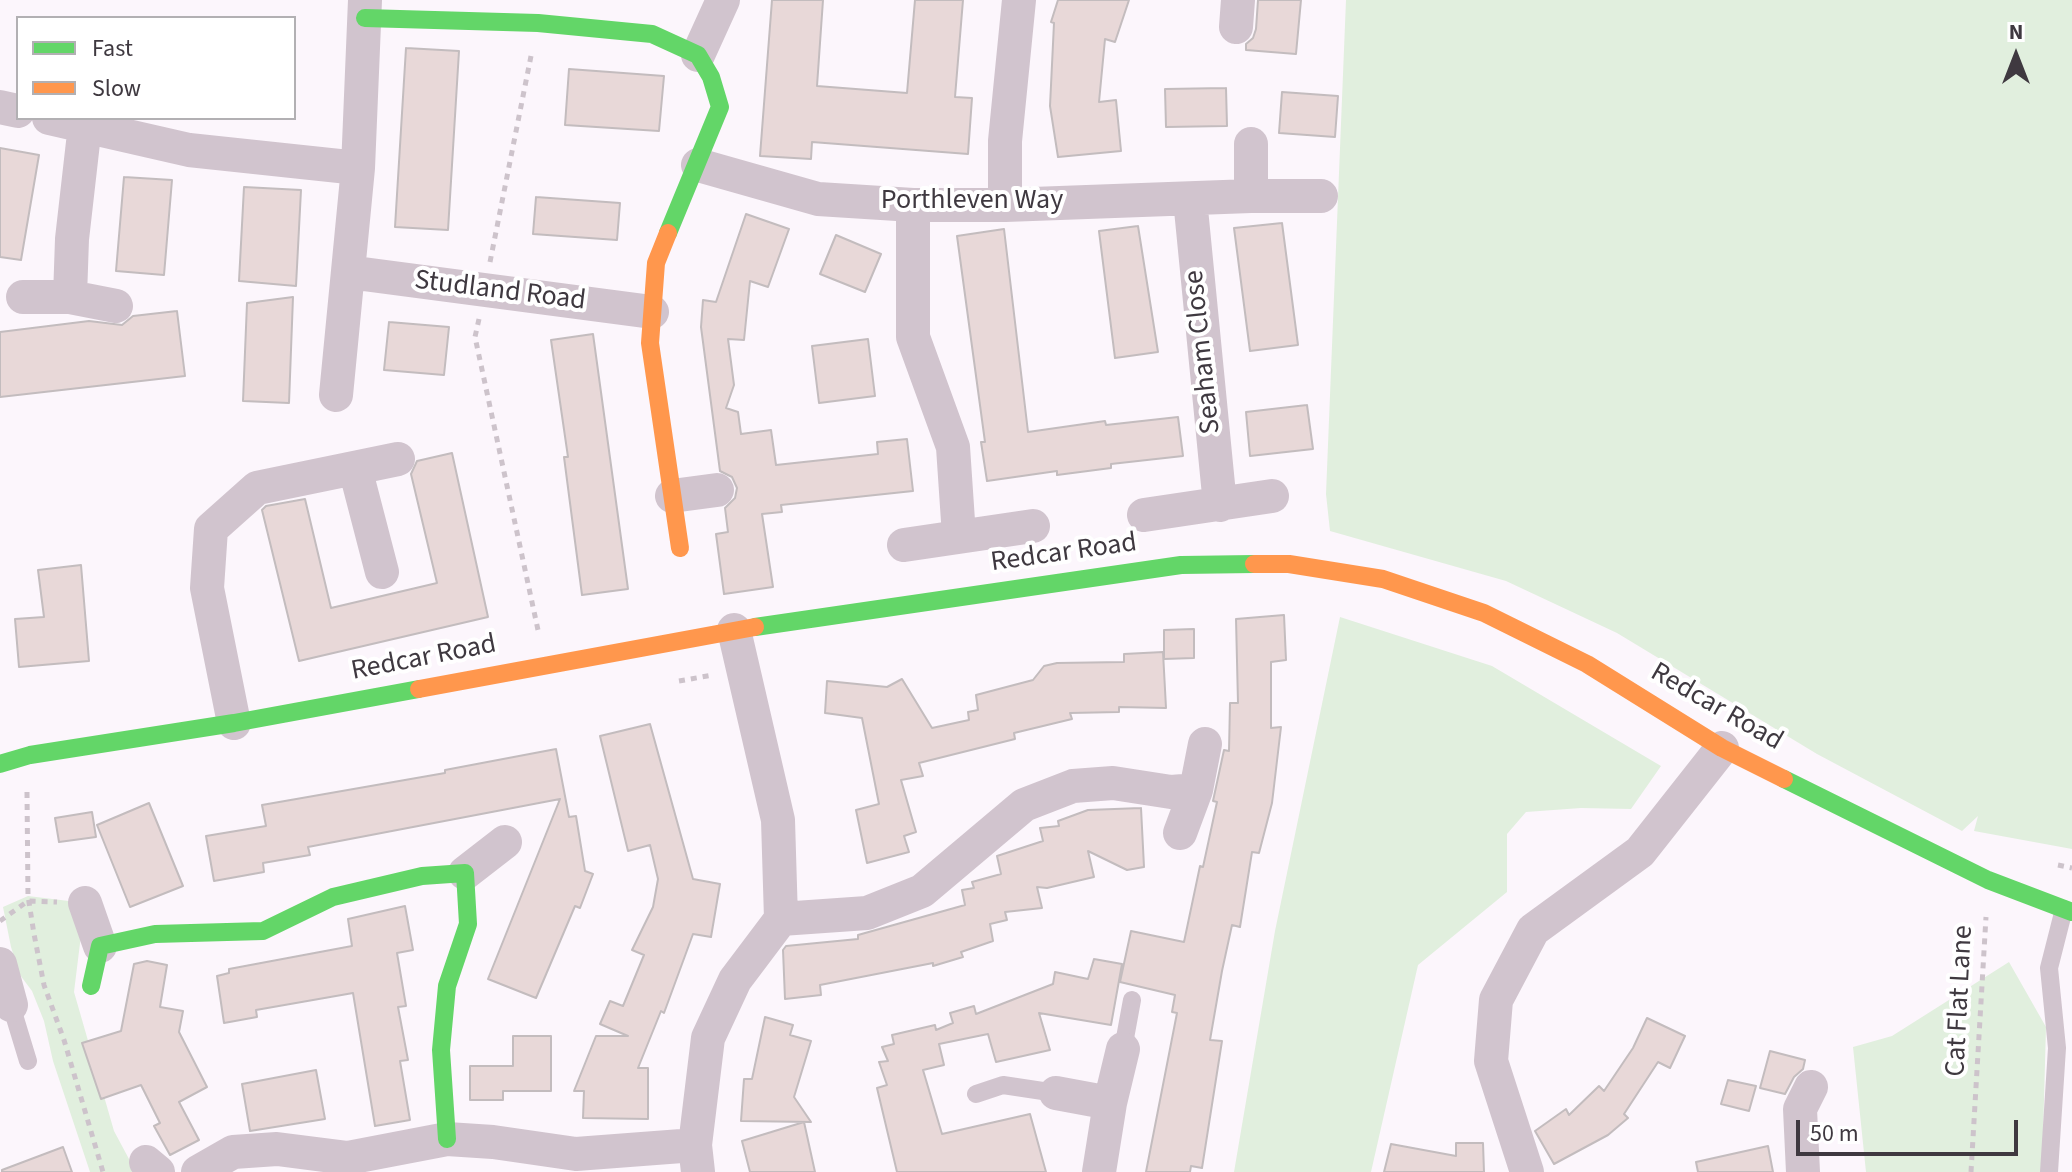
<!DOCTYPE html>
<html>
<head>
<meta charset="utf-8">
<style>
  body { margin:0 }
  #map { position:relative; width:2072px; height:1172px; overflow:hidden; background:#fcf6fc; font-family:"Source Sans 3",sans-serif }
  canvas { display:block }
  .legend { position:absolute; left:16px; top:16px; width:280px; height:104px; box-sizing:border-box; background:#fff; border:2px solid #b2b0b3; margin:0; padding:10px 14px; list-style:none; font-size:24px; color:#3f3940 }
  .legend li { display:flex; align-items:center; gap:16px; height:40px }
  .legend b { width:40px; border:2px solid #b2b0b3 }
  .north { position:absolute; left:1976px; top:16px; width:80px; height:80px; -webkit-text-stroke:6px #fff; paint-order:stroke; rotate:0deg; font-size:22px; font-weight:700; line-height:32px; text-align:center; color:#3f3940 }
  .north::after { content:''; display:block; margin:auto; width:28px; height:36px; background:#3f3940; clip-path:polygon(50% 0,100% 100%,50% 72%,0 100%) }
  .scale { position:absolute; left:1796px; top:1120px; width:222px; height:36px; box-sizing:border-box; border:4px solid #3f3940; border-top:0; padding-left:10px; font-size:24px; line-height:28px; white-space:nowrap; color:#3f3940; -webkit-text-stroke:6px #fff; paint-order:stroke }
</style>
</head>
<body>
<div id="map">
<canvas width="2072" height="1172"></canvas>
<ul class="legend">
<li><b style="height:10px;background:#63d668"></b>Fast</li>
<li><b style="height:10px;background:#ff974d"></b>Slow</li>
</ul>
<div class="north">N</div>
<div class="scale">50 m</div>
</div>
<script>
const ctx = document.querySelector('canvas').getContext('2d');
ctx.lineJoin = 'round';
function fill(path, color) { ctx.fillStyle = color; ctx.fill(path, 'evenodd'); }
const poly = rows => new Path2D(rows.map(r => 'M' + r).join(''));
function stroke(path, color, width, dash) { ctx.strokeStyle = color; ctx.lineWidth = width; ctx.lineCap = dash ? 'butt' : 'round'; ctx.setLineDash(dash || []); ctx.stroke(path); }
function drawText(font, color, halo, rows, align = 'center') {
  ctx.font = font + ' "Source Sans 3",sans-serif'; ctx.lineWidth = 8; ctx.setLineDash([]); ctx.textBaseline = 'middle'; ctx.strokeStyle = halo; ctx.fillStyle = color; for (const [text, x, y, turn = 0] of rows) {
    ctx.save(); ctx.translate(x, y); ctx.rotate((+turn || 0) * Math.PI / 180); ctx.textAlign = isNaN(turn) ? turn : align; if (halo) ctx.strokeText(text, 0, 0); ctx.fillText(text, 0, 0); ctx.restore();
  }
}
fill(poly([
  [1346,0,2072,0,2072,849,1974,831,1978,816,1962,831,1817,754,1617,633,1506,581,1330,531,1326,494],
  [1340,617,1492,666,1661,766,1631,809,1581,808,1526,812,1507,834,1507,892,1418,965,1371,1172,1234,1172,1275,931],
  [28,896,85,903,74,992,114,1131,129,1159,141,1172,90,1172,53,1061,44,1021,32,991,20,975,11,947,3,907],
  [2009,962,2046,1027,2042,1172,1866,1172,1853,1047,1892,1036]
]), '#e1efde');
const building = poly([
  [772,0,823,0,817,86,907,93,915,0,963,0,955,97,972,98,968,154,812,142,811,159,760,156,772,0],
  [1058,0,1129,0,1115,42,1105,39,1099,102,1116,100,1121,151,1058,157,1050,106,1054,23,1051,22,1058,0],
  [1258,0,1301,0,1296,54,1246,50,1246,44,1253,38,1256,29,1258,0],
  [406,48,459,51,448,230,395,227,406,48],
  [569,69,664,76,659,131,565,125,569,69],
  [1226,88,1227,126,1166,127,1165,89,1226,88],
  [1282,92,1338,96,1335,137,1279,133,1282,92],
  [0,148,39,155,21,260,0,257,0,148],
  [124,177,172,180,164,275,116,271,124,177],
  [244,187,301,190,296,286,239,281,244,187],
  [536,197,620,203,617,240,533,234,536,197],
  [746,214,789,229,768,287,750,281,744,340,728,339,734,385,726,408,738,412,741,434,771,430,776,465,878,454,877,442,907,439,913,491,781,505,782,512,762,514,773,587,724,594,716,534,728,532,725,508,735,498,737,488,732,477,720,471,701,327,703,300,716,302,746,214],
  [1282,223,1298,345,1250,351,1234,228,1282,223],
  [1138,226,1158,352,1115,358,1099,231,1138,226],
  [1004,229,1028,432,1105,421,1106,425,1178,417,1183,456,1111,464,1111,468,1057,475,1057,471,987,481,981,442,985,442,957,236,1004,229],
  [836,235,881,254,865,292,820,274,836,235],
  [293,297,289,403,243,401,247,303,293,297],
  [177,311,185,376,0,397,0,332,89,321,122,325,133,316,177,311],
  [389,322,449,327,444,375,384,370,389,322],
  [593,334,628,589,582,595,564,457,568,457,551,340,593,334],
  [868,339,875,396,819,403,812,346,868,339],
  [1307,405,1313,449,1250,456,1246,412,1307,405],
  [452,453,488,617,299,661,262,510,266,506,305,499,331,608,437,583,411,474,417,461,452,453],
  [81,565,89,661,19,667,15,619,44,617,38,570,81,565],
  [1284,615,1286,660,1271,662,1271,728,1281,727,1272,803,1259,853,1252,852,1240,927,1232,925,1222,971,1210,1040,1222,1041,1202,1168,1191,1166,1190,1172,1146,1172,1177,1013,1172,1012,1175,995,1120,982,1131,931,1184,942,1200,866,1203,867,1217,802,1213,801,1224,750,1229,751,1230,703,1238,703,1236,619,1284,615],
  [1194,629,1194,658,1164,659,1164,630,1194,629],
  [1163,652,1166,708,1119,707,1119,712,1070,713,1072,719,1014,733,1015,739,919,763,923,776,901,780,916,832,904,836,909,852,867,863,856,810,879,804,862,718,825,713,827,681,887,687,902,679,932,728,969,720,968,712,978,710,976,695,1033,680,1044,666,1057,663,1124,662,1124,654,1163,652],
  [650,724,693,879,720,884,711,937,693,934,664,1013,661,1011,638,1068,648,1068,648,1119,583,1118,584,1091,574,1091,596,1036,628,1036,600,1024,610,1001,623,1006,644,955,632,950,653,907,658,879,650,845,628,851,600,736,650,724],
  [556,749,569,817,576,816,585,871,593,874,580,908,575,906,536,998,488,979,560,799,308,847,310,855,263,863,264,872,214,881,206,836,266,826,262,805,445,773,445,770,556,749],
  [149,803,183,886,130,907,97,825,149,803],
  [1141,808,1144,867,1127,870,1088,851,1094,877,1047,888,1037,887,1042,908,1005,912,1007,920,990,924,993,941,961,952,963,957,933,966,933,963,820,985,821,995,785,999,783,950,786,946,858,939,858,935,965,905,962,890,974,888,972,882,1001,874,997,856,1043,841,1040,828,1059,826,1058,821,1088,810,1141,808],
  [92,812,96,837,59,842,55,818,92,812],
  [405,906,413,950,397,953,406,1006,398,1007,408,1060,400,1061,410,1120,375,1126,353,993,256,1010,257,1017,224,1023,217,976,229,973,229,969,352,946,348,919,405,906],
  [1094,959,1122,964,1111,1025,1039,1013,1050,1050,996,1062,988,1034,939,1044,944,1065,923,1070,942,1134,1030,1114,1046,1172,897,1172,877,1088,887,1085,879,1062,888,1061,882,1047,894,1044,892,1035,935,1025,936,1030,953,1023,950,1013,974,1006,976,1014,1053,984,1055,972,1088,979,1094,959],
  [147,961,167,965,160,1007,183,1011,179,1032,207,1087,179,1102,199,1140,170,1155,154,1126,160,1123,141,1085,101,1099,82,1043,121,1031,134,964,147,961],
  [765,1017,793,1025,790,1035,811,1041,794,1097,811,1122,741,1121,744,1079,752,1079,765,1017],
  [1647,1018,1685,1036,1670,1068,1658,1062,1624,1114,1628,1118,1608,1135,1554,1164,1535,1131,1566,1109,1569,1115,1599,1086,1604,1091,1633,1048,1647,1018],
  [513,1036,551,1036,551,1091,503,1091,503,1100,470,1100,470,1066,513,1066,513,1036],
  [1770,1051,1805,1060,1803,1069,1794,1077,1785,1094,1760,1088,1770,1051],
  [316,1070,325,1119,250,1131,242,1084,316,1070],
  [1728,1080,1756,1086,1749,1111,1721,1104,1728,1080],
  [804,1122,815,1172,750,1172,742,1141,804,1122],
  [1456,1143,1483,1143,1484,1172,1384,1172,1391,1144,1456,1156,1456,1143],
  [1768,1146,1773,1172,1698,1172,1696,1162,1768,1146],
  [63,1147,72,1172,2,1172,2,1170,63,1147]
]);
fill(building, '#e8d8d8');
stroke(building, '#c3bcbe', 2);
stroke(poly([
  [490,262,531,56],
  [479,319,475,337,538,630],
  [679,681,713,675],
  [27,792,28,896,34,934,44,985,64,1040,103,1172],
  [2058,865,2072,868],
  [0,921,28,901,57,902],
  [1971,1172,1986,917]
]), '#cdc3cb', 5, [6, 6]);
stroke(poly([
  [11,1005,28,1061],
  [1123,1049,1132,1000],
  [976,1094,1003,1085,1056,1093],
  [2049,1172,2057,1048,2049,968,2064,909]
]), '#d1c4ce', 18);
stroke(poly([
  [1236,27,1238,0],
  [698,55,723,0],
  [0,107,18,111],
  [49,118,189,150,358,168],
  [1251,144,1251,196],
  [698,165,818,199,913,205,1005,205,1251,196,1321,196],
  [1190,199,1220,505],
  [913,205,913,337,953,447,959,536],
  [1005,205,1005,141,1019,0],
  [348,272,652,312],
  [23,297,70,297,116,306],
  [70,297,72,239,85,125],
  [336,395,358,168,365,0],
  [355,468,382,572],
  [672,496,717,490],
  [1144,515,1272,496],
  [904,545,1033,526],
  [234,723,207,588,211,529,257,488,398,459],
  [1196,790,1205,744],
  [465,873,505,842],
  [85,903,100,946],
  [781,919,867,913,922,891,1024,805,1073,786,1113,783,1171,792,1196,790,1180,833],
  [0,964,11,1005],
  [1056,1093,1110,1103,1099,1172],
  [1110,1103,1123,1049],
  [146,1162,158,1172],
  [198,1172,233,1152,277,1149,348,1158,447,1139,493,1142,576,1154,695,1145],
  [698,1172,695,1145,708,1038,735,980,781,919,778,820,734,630],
  [1527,1172,1491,1061,1496,1000,1533,930,1640,852,1722,748],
  [1803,1172,1800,1109,1811,1087]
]), '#d1c4ce', 34);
stroke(poly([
  [365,18,538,23,652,34,698,55,711,77,720,107,668,233],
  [755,627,1181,565,1254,564],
  [0,764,30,755,234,723,419,689],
  [1784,779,1988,880,2072,912],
  [91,986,100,946,155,934,263,931,333,897,422,876,465,873,468,924,447,986,441,1050,447,1139]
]), '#63d668', 18);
stroke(poly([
  [668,233,656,263,650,343,680,548],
  [1254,564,1289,564,1383,579,1484,613,1587,664,1722,748,1784,779],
  [419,689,755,627]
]), '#ff974d', 18);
drawText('28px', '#3f3940', '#fff', [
  ["Porthleven Way",972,202],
  ["Studland Road",500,292,7],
  ["Seaham Close",1204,352,-96],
  ["Redcar Road",1064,554,-8],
  ["Redcar Road",424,659,-11],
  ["Redcar Road",1716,708,30],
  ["Cat Flat Lane",1961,1001,-87]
]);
</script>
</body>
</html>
